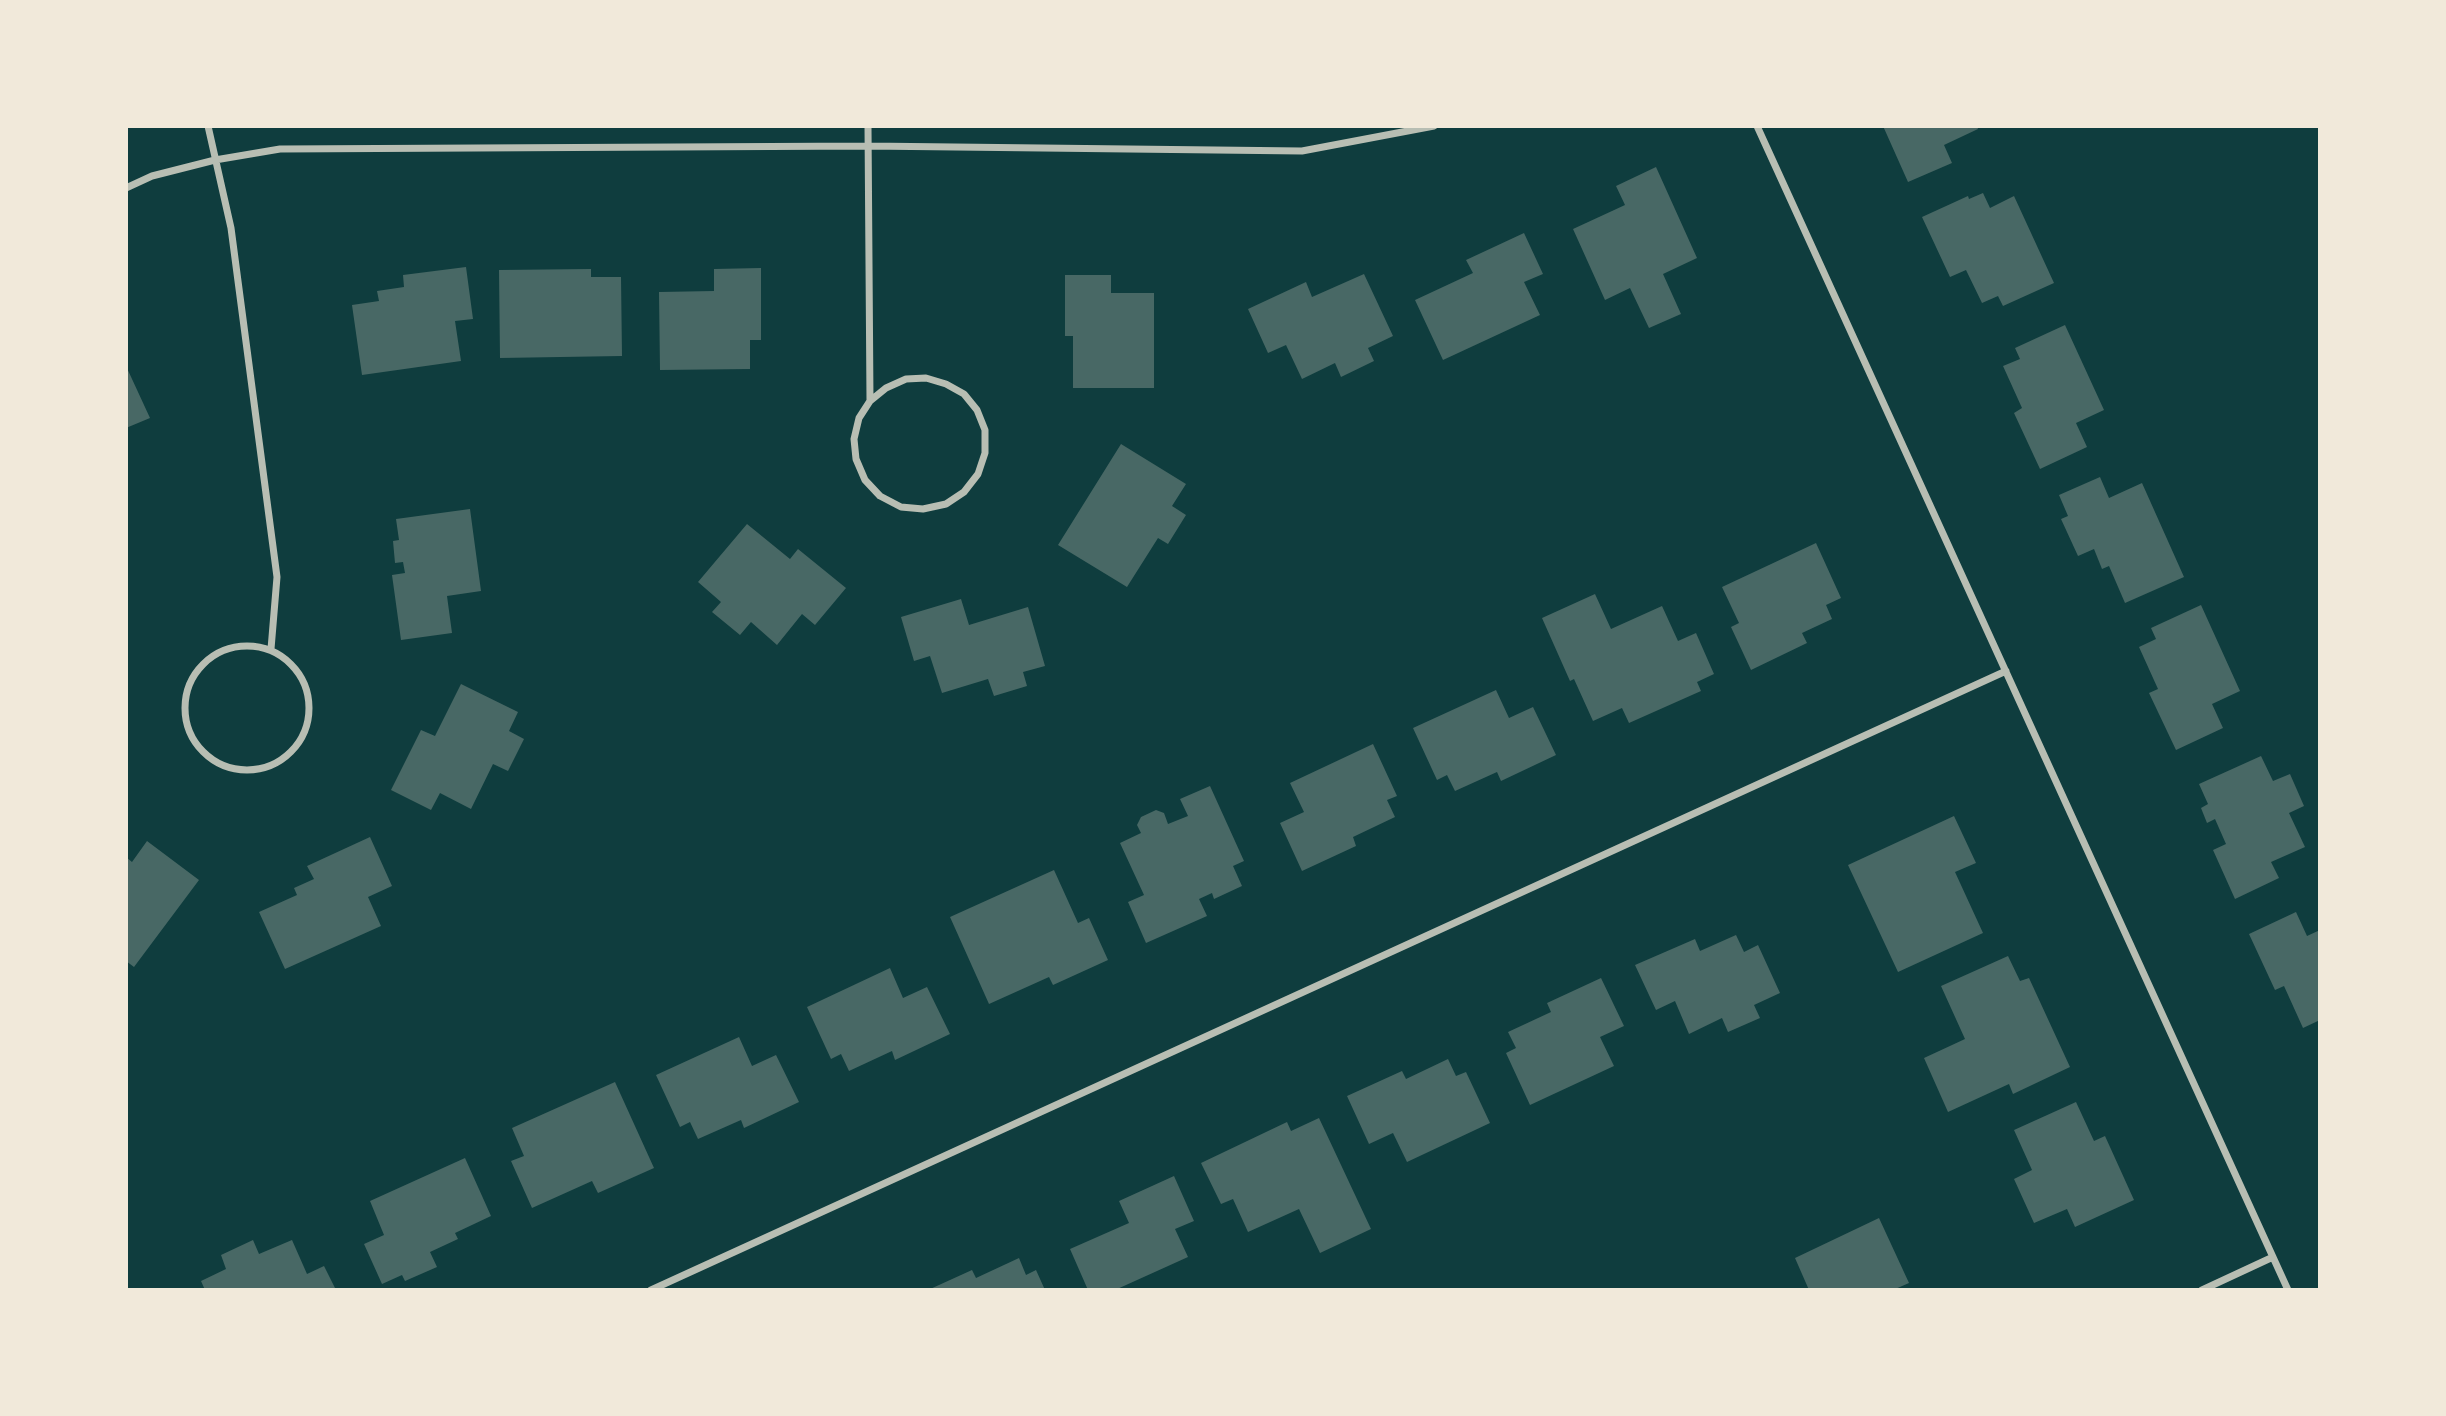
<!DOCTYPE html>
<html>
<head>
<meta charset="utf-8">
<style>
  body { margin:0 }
  #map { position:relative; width:2446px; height:1416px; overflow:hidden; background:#0f3d3e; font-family:"Space Grotesk",sans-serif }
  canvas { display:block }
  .frame { position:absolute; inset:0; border:128px solid #f1e9da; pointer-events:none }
</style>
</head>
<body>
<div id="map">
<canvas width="2446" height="1416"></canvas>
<div class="frame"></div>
</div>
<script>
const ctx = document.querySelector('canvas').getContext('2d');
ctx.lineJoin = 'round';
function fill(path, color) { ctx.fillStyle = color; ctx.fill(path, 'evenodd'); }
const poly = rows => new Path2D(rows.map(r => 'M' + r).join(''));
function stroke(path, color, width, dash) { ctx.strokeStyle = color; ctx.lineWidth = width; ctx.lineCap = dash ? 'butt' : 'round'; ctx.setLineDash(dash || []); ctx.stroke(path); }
fill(poly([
  [1883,126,1977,126,1978,129,1944,145,1952,163,1908,182],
  [1656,167,1697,258,1663,274,1681,314,1649,328,1630,288,1605,300,1573,229,1625,205,1616,186],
  [1983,193,1990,208,2014,196,2054,283,2003,306,1998,296,1982,303,1966,270,1950,277,1922,217,1968,196,1969,199],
  [1524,233,1543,274,1524,282,1540,315,1443,360,1415,300,1473,273,1466,260],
  [466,267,473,319,455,321,461,361,362,375,352,305,379,301,377,291,404,287,403,275],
  [761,268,761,340,750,340,750,369,660,370,659,292,714,291,714,269],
  [591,269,591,277,621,277,622,356,500,358,499,270],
  [1364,274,1393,336,1368,348,1374,361,1341,377,1335,363,1302,379,1286,345,1268,353,1248,309,1306,282,1312,297],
  [1065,275,1111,275,1111,293,1154,293,1154,388,1073,388,1073,336,1065,336],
  [2065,325,2104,410,2076,423,2087,447,2040,469,2014,413,2022,408,2003,366,2020,359,2015,348],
  [126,366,150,418,126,428],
  [1121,444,1186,484,1172,506,1186,515,1168,544,1158,538,1127,587,1058,545],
  [2100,477,2109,498,2142,483,2184,577,2125,603,2109,566,2102,569,2094,549,2078,556,2061,519,2068,516,2059,495],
  [470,509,481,591,447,596,452,633,401,640,392,575,405,573,403,562,395,563,393,541,399,540,396,519],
  [747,524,790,559,798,549,846,588,815,625,802,614,777,645,751,622,740,635,712,612,721,602,698,582],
  [1816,543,1841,598,1826,605,1832,619,1802,633,1807,643,1751,670,1731,627,1739,623,1722,587],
  [1595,594,1611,629,1662,606,1678,641,1696,633,1714,674,1697,682,1701,691,1629,723,1622,708,1593,721,1574,679,1570,681,1542,618],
  [961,599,969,625,1028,607,1045,666,1023,672,1027,686,994,696,988,679,942,693,930,656,914,661,901,617],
  [2201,605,2240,691,2212,704,2223,728,2176,750,2149,693,2158,689,2139,647,2156,639,2151,628],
  [461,684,518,712,509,731,524,739,508,771,493,764,471,809,440,793,431,810,391,790,421,730,435,736],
  [1496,690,1509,718,1533,707,1556,755,1501,781,1497,772,1455,791,1447,775,1437,780,1413,728],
  [1373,744,1397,796,1387,800,1395,817,1353,837,1356,846,1302,871,1280,823,1304,812,1290,783],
  [2261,756,2273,781,2290,774,2304,806,2289,813,2305,847,2271,862,2279,878,2235,899,2213,850,2226,844,2215,819,2207,823,2201,808,2208,804,2199,784],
  [1210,786,1244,861,1233,866,1242,886,1214,899,1212,893,1199,899,1207,916,1146,943,1128,902,1144,895,1120,843,1141,833,1137,825,1141,817,1156,810,1164,813,1168,824,1188,816,1180,799],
  [1954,816,1976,863,1955,872,1983,933,1898,972,1848,865],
  [370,837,392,886,368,897,381,926,285,969,259,912,297,895,294,888,314,879,307,866],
  [147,841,199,880,134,967,126,961,126,857,132,862],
  [1054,870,1078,923,1089,918,1108,960,1053,985,1049,977,989,1004,950,917],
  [2296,912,2307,936,2320,930,2320,1020,2303,1028,2284,986,2275,990,2249,934],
  [1736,935,1744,952,1758,945,1780,993,1754,1005,1760,1018,1728,1032,1722,1018,1689,1034,1675,1001,1656,1010,1635,965,1695,939,1700,951],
  [2008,956,2020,981,2029,978,2070,1067,2013,1094,2009,1084,1948,1112,1924,1058,1965,1039,1941,986],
  [890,968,903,998,927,987,950,1034,895,1060,892,1051,849,1071,841,1054,831,1059,807,1007],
  [1601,978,1624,1026,1600,1037,1614,1066,1530,1105,1506,1053,1516,1048,1508,1032,1551,1012,1547,1003],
  [739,1037,752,1066,776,1055,799,1102,744,1128,741,1120,698,1139,690,1122,680,1127,656,1075],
  [1448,1059,1456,1076,1466,1072,1490,1123,1407,1162,1393,1133,1369,1144,1347,1096,1402,1071,1406,1079],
  [615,1082,654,1168,598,1193,592,1181,532,1208,511,1161,524,1156,512,1128],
  [2076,1102,2094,1141,2105,1136,2134,1200,2075,1227,2067,1209,2034,1223,2014,1179,2032,1170,2014,1130],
  [1319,1118,1371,1229,1320,1253,1299,1209,1248,1232,1233,1199,1221,1204,1201,1163,1287,1122,1291,1131],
  [465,1158,491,1216,455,1233,458,1239,430,1252,437,1267,405,1281,402,1275,382,1284,364,1244,384,1235,370,1201],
  [1174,1176,1194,1221,1175,1229,1188,1257,1115,1290,1088,1290,1070,1249,1129,1223,1119,1201],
  [1879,1218,1909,1283,1893,1290,1809,1290,1795,1258],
  [253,1240,259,1254,292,1240,307,1274,324,1266,336,1290,205,1290,201,1281,226,1269,221,1255],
  [1019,1258,1026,1275,1036,1270,1045,1290,928,1290,972,1270,976,1278]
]), '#486865');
stroke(poly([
  [208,126,231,228,277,577,271,649],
  [868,126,870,401,859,418,854,439,856,459,865,480,880,496,901,507,923,509,946,504,964,492,978,474,985,453,985,430,977,410,964,394,946,384,926,378,906,379,886,388,870,401],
  [1757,126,2288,1290],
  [126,188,152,176,215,160,280,149,868,146,1302,151,1434,126],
  '185 708a62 62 0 1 1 124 0a62 62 0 1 1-124 0Z',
  [651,1290,2006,671],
  [2202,1290,2273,1257]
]), '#b8beb3', 7);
</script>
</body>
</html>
